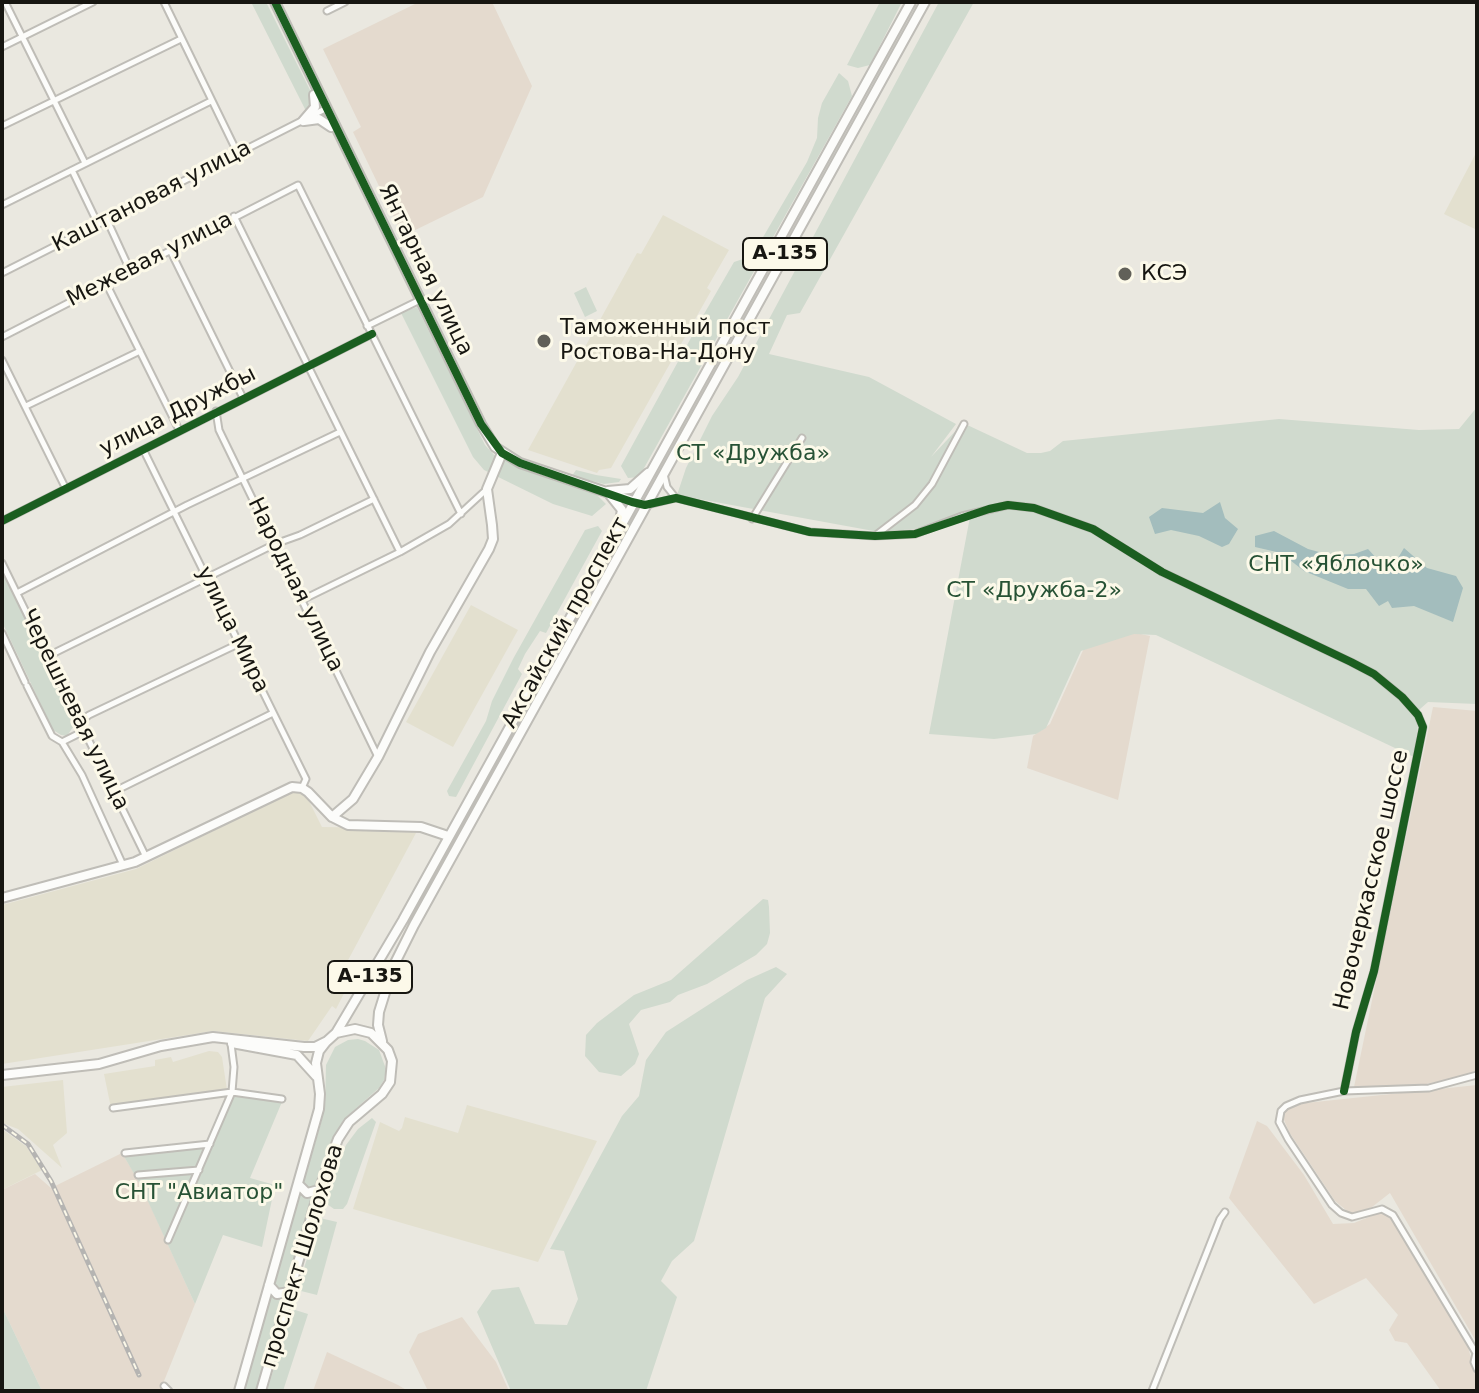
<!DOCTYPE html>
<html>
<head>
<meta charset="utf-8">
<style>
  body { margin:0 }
  #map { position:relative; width:1479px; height:1393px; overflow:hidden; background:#eae8e0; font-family:"DejaVu Sans",sans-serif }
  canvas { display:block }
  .frame { position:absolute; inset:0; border:4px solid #171611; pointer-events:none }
</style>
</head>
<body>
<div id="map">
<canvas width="1479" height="1393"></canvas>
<div class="frame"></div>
</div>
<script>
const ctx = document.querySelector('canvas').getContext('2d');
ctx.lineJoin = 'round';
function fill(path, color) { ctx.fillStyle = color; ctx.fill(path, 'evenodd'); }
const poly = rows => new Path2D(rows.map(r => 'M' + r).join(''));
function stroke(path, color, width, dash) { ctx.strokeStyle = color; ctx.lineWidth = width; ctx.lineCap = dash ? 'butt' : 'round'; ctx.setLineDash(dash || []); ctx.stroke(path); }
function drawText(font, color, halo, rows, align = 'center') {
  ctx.font = font + ' "DejaVu Sans",sans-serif'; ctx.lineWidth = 6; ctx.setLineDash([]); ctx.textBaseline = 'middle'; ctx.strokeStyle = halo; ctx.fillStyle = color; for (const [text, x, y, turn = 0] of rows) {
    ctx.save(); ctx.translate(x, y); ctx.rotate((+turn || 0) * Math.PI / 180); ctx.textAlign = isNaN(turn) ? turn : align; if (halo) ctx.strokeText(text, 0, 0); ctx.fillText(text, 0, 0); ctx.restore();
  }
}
fill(poly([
  [1477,151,1477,230,1444,214],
  [663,215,729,250,707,288,711,291,611,468,599,470,597,473,528,450,637,253,641,254],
  [471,605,518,630,453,747,406,722],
  [294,791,307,797,322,827,396,828,416,833,346,964,355,972,336,1009,332,1006,308,1041,213,1031,2,1064,2,905,136,869],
  [209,1051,218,1052,222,1057,227,1090,223,1093,111,1108,104,1074,155,1066,155,1060,171,1057,173,1062],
  [63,1080,67,1133,53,1145,62,1168,18,1129,2,1123,2,1087],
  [467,1105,597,1141,538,1262,353,1209,380,1122,399,1131,402,1128,405,1117,458,1133],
  [2,1129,27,1147,42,1170,2,1190]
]), '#e3e0cf');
fill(poly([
  [419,2,492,2,532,86,483,197,403,236,353,132,361,127,323,49],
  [1131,632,1150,636,1118,800,1027,768,1033,736,1050,724,1085,646],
  [1433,707,1477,711,1477,1070,1463,1076,1422,1085,1354,1087],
  [1477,1085,1477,1343,1390,1193,1372,1207,1352,1215,1335,1201,1289,1132,1282,1115,1285,1108,1296,1104],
  [1257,1121,1267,1126,1304,1175,1333,1224,1354,1223,1379,1213,1390,1217,1468,1347,1477,1380,1477,1391,1441,1391,1407,1343,1395,1341,1389,1330,1398,1315,1366,1278,1314,1304,1229,1198],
  [122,1153,140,1183,195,1304,160,1391,42,1391,2,1307,2,1190,35,1174,51,1188],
  [462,1317,496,1362,509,1391,428,1391,409,1352,418,1334],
  [327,1352,398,1385,408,1391,313,1391]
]), '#e4dace');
fill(poly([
  [251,2,266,2,318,106,307,113],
  [880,2,902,2,870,65,858,68,847,65],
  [939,2,974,2,800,313,787,315,769,354,869,377,956,424,931,457,963,423,1027,453,1041,453,1050,451,1063,441,1279,419,1419,430,1459,429,1477,407,1477,704,1428,702,1420,709,1414,757,1156,635,1134,634,1081,651,1046,728,1036,734,994,739,929,734,970,517,962,516,915,529,879,532,677,495,686,468,712,416,738,377],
  [839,73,848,81,852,96,639,477,628,478,621,466,704,314,734,262,752,256,807,162,817,138,818,118,822,103],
  [586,287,597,311,585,317,574,293],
  [417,307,485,445,496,457,597,495,606,504,592,516,553,504,484,470,473,457,401,313],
  [576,470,596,475,621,479,619,482,604,484,572,476],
  [598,526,602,531,546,633,540,631,525,654,518,669,522,674,456,797,449,796,447,791,486,721,492,701,513,659,585,530],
  [2,571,72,718,73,727,67,736,61,735,53,730,2,622],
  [763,899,768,900,769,907,770,933,767,944,756,955,707,984,678,995,670,1002,641,1010,629,1024,639,1054,635,1064,621,1076,599,1072,585,1056,586,1035,597,1023,634,995,671,980],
  [776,967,787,974,765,998,694,1241,672,1261,661,1281,677,1297,646,1391,511,1391,477,1312,492,1290,519,1287,535,1324,567,1325,578,1299,564,1251,550,1249,622,1116,639,1096,646,1060,666,1032,747,980],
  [358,1039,365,1041,379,1050,386,1069,384,1080,379,1088,344,1119,334,1135,321,1169,256,1391,243,1391,321,1123,325,1106,326,1065,335,1047,348,1040],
  [228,1090,284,1097,250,1178,275,1185,262,1247,223,1235,195,1304,140,1184,122,1153,208,1143],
  [372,1118,376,1122,347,1204,343,1209,334,1209,324,1202,346,1145,358,1129],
  [320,1218,337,1222,317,1295,297,1290],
  [2,1307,42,1391,2,1391],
  [292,1309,308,1314,283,1391,267,1391]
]), '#d0dace');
fill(poly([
  [1220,502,1225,518,1238,529,1229,544,1222,547,1199,536,1171,530,1155,534,1149,517,1162,508,1203,513],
  [1274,531,1308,549,1330,555,1354,554,1368,549,1378,560,1395,563,1404,548,1427,568,1456,576,1463,588,1453,622,1414,606,1392,608,1388,601,1379,606,1366,589,1348,589,1304,571,1281,553,1255,547,1255,536]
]), '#a3bdbd');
const street = poly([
  [5,2,85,163],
  [164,2,238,154],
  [327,11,345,2],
  [2,47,93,2],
  [2,126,181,39],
  [72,170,98,224],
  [2,205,211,101],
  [234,216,400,552],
  [107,220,130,270],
  [170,250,243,398],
  [2,273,325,109],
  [106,283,179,430],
  [367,326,420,300],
  [2,337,298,185,461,514],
  [2,360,66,489],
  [26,406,140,351],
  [216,411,219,430,378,757],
  [144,451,306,779,302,788],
  [664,474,667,487,675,497],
  [647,505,676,498,810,532,875,536,915,534,962,516,1008,505,1034,508,1093,529,1162,572,1351,662,1374,674,1402,697,1418,715,1423,727,1374,971,1356,1032,1344,1091],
  [752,519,802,438],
  [2,521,372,334],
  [876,535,915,505,932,484,964,424],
  [2,563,146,857],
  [17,593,187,505,340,432],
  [302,600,400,552,449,524,487,489],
  [2,633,25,682],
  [48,656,275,544,300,535,374,499],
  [27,686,52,736,62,742,82,775,123,865],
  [80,722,89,715,238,644],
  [62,742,84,731],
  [113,792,273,713],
  [1477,1075,1429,1088,1344,1091,1300,1100,1286,1106,1281,1111,1279,1122,1288,1139,1332,1205,1341,1213,1352,1217,1382,1209,1393,1215,1476,1353,1474,1362,1477,1369],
  [113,1108,232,1092,282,1099],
  [125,1153,210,1144],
  [138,1175,199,1170],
  [168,1240,232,1092,234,1067,231,1044],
  [164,1386,169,1391],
  [1152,1391,1220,1219,1225,1212]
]);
const secondary = poly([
  [275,2,481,424,495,447,520,463,645,505],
  [303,121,315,107,314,95],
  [304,121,319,119,331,127],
  [608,491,630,489,648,473],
  [610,495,622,510,619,525],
  [332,817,353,799,378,757,430,652,489,549,493,539,492,525,487,489,502,453],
  [2,898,135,862,292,787,302,788,308,792,332,817,348,825,421,827,448,836]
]);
const primary = poly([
  [336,1033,403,920,911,2],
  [382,1041,378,1025,379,1012,393,967,414,925,925,2],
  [232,1043,297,1055,316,1076],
  [2,1075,99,1064,161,1046,213,1037,304,1047,315,1047,325,1042],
  [298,1184,307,1193,319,1190],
  [269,1285,277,1294,290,1292],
  [239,1391,319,1109,320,1094,316,1063,319,1051,326,1042,336,1033,355,1029,371,1033,388,1050,392,1061,390,1082,382,1094,349,1122,338,1139,319,1190,261,1391]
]);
stroke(street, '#bfbdb7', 9);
stroke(secondary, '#bfbdb7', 12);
stroke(primary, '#bfbdb7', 12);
stroke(street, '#fcfcfa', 5);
stroke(secondary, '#fcfcfa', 8);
stroke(primary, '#fcfcfa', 8);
const rail = poly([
  [2,1125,28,1144,51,1181,139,1375]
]);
stroke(rail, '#b5b4b2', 5);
stroke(rail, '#fcf9e9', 2, [6]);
stroke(poly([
  [275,2,481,424,502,453,520,463,632,502,645,505,676,498,810,532,875,536,915,534,989,509,1008,505,1034,508,1093,529,1162,572,1351,662,1374,674,1402,697,1418,715,1423,727,1374,971,1356,1032,1344,1091],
  [2,521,372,334]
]), '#1b5e20', 8);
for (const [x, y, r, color] of [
  [1125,274,8,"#616059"],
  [544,341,8,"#616059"]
]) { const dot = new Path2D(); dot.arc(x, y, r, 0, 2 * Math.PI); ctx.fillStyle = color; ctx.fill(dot); stroke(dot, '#fcf9e9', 3); }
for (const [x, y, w] of [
  [785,254,84],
  [370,977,84]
]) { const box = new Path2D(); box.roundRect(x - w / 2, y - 16, w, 32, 6); ctx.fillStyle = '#fcf9e9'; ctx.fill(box); stroke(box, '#171611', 2); }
drawText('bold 20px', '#171611', null, [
  ["А-135",785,254],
  ["А-135",370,977]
]);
drawText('22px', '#171611', '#fcf9e9', [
  ["Каштановая улица",152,197,-27],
  ["Межевая улица",150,260,-27],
  ["Янтарная улица",425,270,64],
  ["улица Дружбы",178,412,-27],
  ["Народная улица",295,585,64],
  ["Аксайский проспект",566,623,-61],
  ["улица Мира",232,630,64],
  ["Черешневая улица",74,710,64],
  ["Новочеркасское шоссе",1372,880,-77],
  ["проспект Шолохова",303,1256,-73]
]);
drawText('22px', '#171611', '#fcf9e9', [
  ["КСЭ",1141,274],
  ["Таможенный пост",560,328],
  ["Ростова-На-Дону",560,353]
], 'left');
drawText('22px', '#275235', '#fcf9e9', [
  ["СТ «Дружба»",753,454],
  ["СНТ «Яблочко»",1336,565],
  ["СТ «Дружба-2»",1034,591],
  ["СНТ \"Авиатор\"",199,1193]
]);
</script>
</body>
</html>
